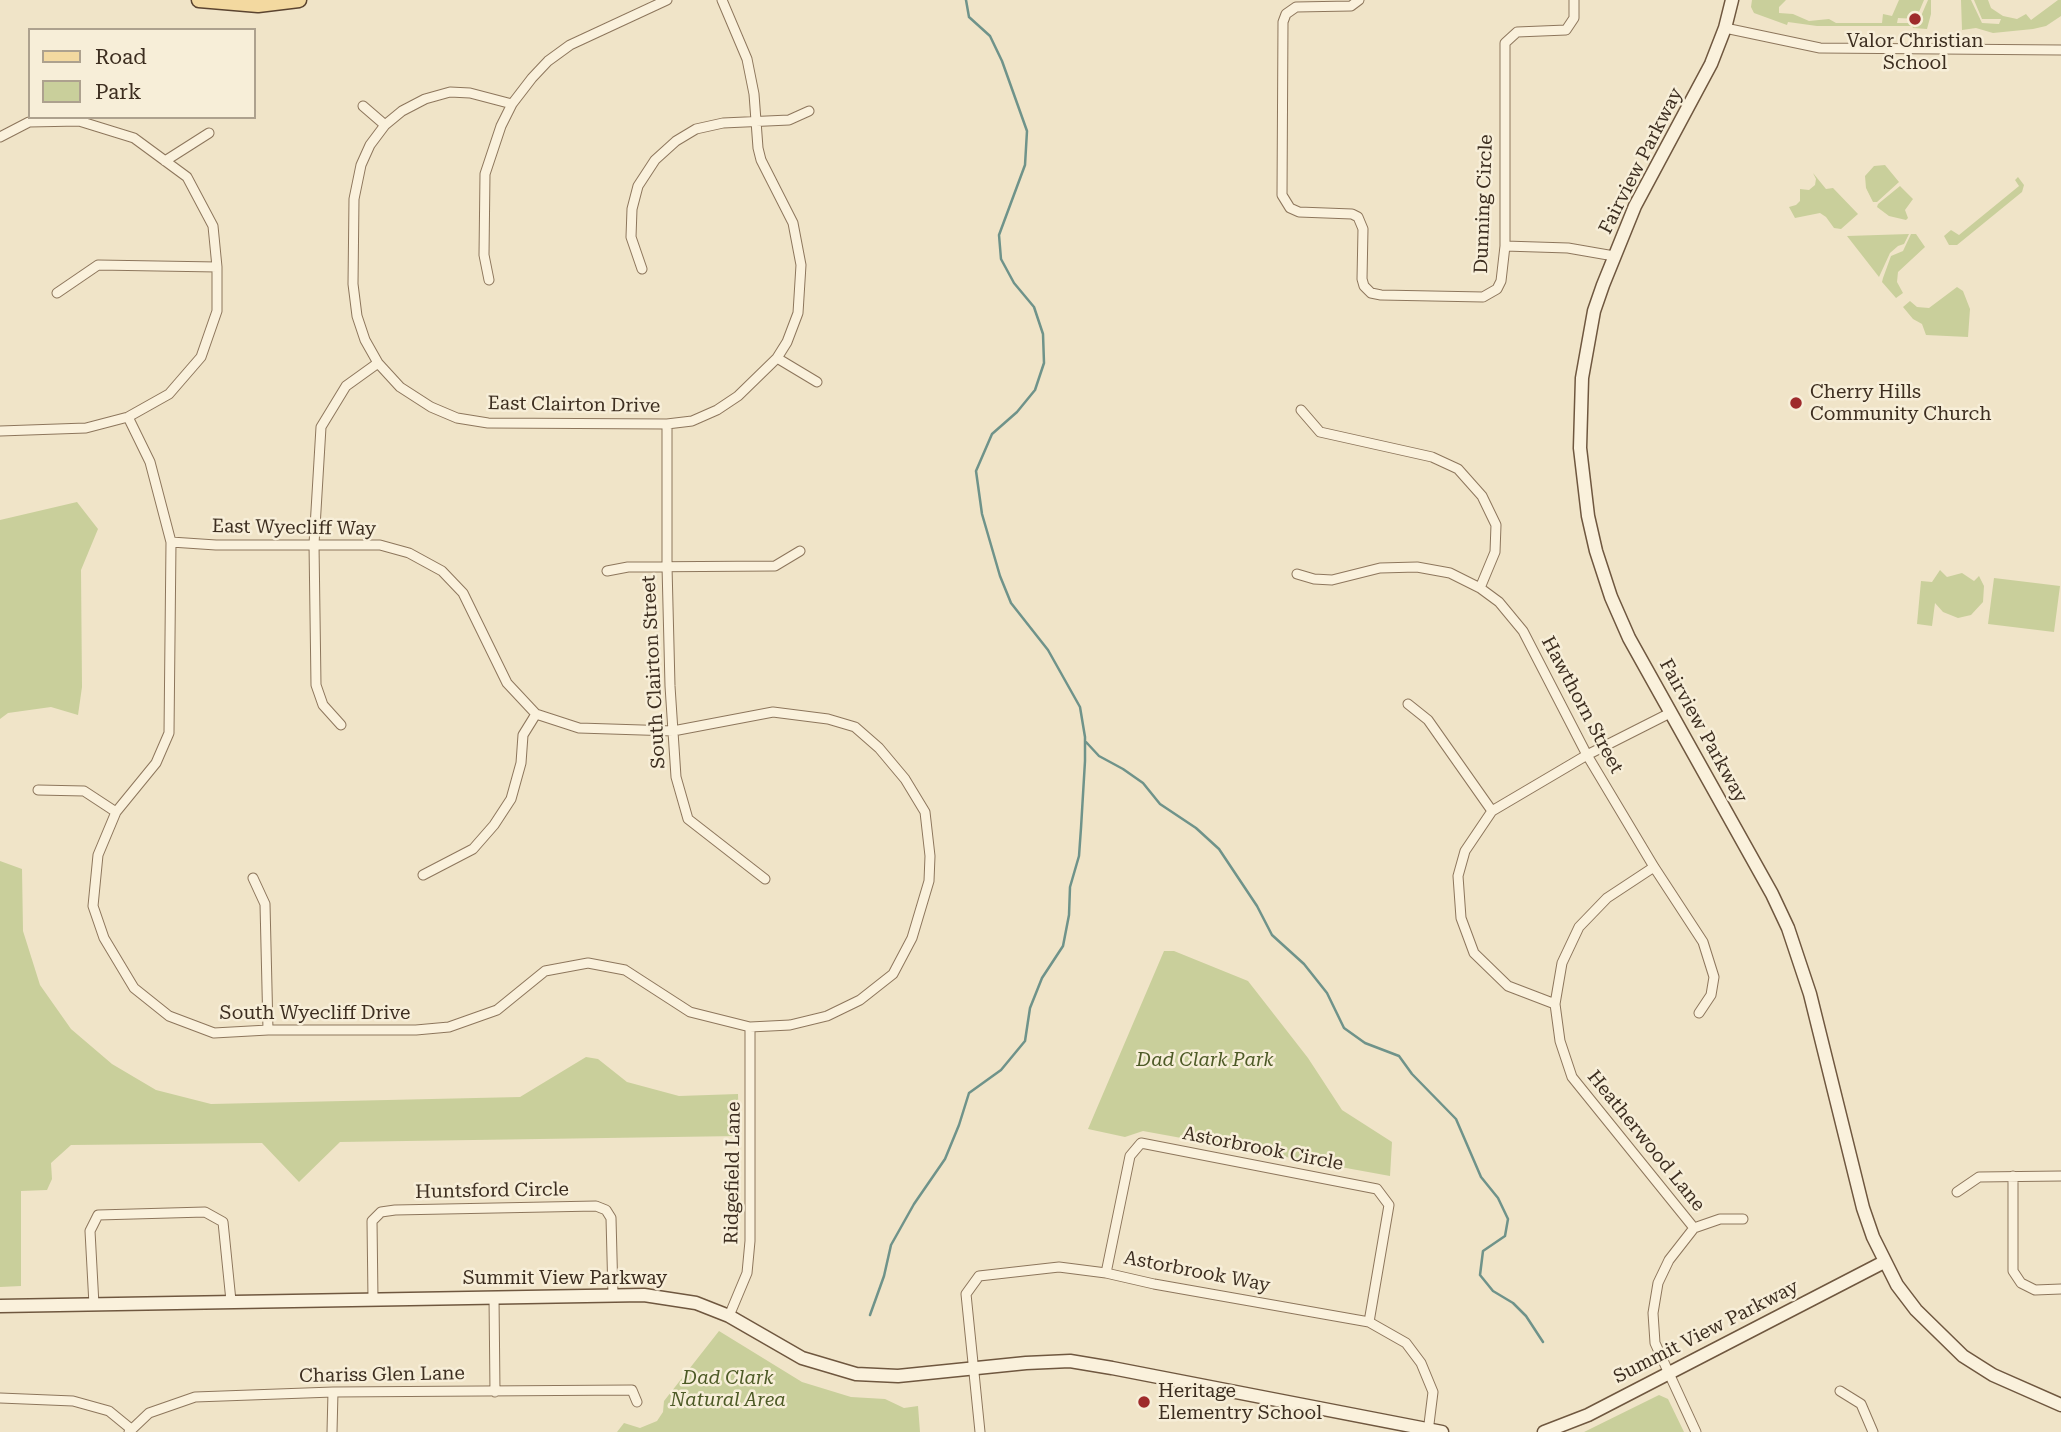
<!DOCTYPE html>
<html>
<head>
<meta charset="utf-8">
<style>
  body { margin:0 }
  #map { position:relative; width:2061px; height:1432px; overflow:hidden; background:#f0e4c8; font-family:"Roboto Serif",serif }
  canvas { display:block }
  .legend { position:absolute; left:28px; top:28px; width:228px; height:91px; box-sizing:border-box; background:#f7eed8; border:2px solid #ada18e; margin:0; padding:9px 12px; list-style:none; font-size:21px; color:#3d2e20 }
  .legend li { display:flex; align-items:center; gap:14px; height:35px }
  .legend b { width:35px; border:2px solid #ada18e }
</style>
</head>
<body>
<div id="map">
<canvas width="2061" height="1432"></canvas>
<ul class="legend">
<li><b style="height:9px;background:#f3d9a0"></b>Road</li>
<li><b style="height:19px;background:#c9cf9b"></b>Park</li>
</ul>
</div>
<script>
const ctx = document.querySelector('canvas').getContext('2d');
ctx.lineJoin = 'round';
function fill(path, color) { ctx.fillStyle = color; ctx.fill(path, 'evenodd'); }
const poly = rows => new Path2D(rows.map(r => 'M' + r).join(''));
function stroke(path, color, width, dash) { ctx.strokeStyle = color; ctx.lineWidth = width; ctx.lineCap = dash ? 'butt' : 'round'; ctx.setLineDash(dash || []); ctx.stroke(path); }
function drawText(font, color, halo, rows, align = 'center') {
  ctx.font = font + ' "Roboto Serif",serif'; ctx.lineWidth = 5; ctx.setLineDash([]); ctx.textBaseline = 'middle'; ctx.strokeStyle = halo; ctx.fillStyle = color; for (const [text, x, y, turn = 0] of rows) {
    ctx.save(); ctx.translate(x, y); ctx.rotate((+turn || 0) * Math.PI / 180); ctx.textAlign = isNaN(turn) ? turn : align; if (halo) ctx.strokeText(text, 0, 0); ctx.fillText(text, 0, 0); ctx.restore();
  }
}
fill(poly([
  [1752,0,1786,0,1779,7,1779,13,1793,14,1809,21,1829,19,1836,23,1882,23,1883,14,1892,16,1899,0,1924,0,1916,19,1898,18,1897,23,1918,23,1928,0,1931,0,1931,14,1927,29,1913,28,1912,26,1817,26,1788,22,1787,25,1754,13,1751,7],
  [1961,0,1971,0,1982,23,1999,24,2001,19,1982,19,1974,0,1988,0,1991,8,2003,16,2017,19,2026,14,2031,20,2058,0,2061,0,2061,16,2046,26,2033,29,1993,33,1976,28,1962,30],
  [1885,165,1899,182,1877,202,1873,202,1866,188,1865,176,1874,166],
  [1813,173,1826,189,1833,188,1858,214,1841,229,1834,228,1826,217,1820,213,1795,218,1789,207,1796,205,1800,201,1800,189,1809,190,1815,185,1816,179],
  [2018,177,2024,185,2022,192,1957,245,1949,245,1944,236,1951,230,1959,235,2019,186,2015,180],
  [1900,186,1913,199,1905,210,1908,218,1906,220,1889,216,1877,207,1878,204],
  [1909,234,1904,244,1898,246,1890,253,1879,277,1847,236],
  [1911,234,1916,234,1925,247,1898,272,1897,282,1903,293,1896,298,1882,282,1883,278,1891,256,1903,251],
  [1957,287,1963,291,1970,309,1968,337,1926,335,1922,324,1913,319,1903,307,1910,301,1917,307,1929,308],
  [77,502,98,529,81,570,82,687,78,715,51,707,8,713,0,719,0,520],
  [1940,570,1947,577,1962,573,1974,581,1979,576,1984,586,1983,602,1971,615,1958,618,1943,612,1935,603,1932,626,1917,624,1921,581,1932,582],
  [1994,578,2060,586,2054,632,1988,624],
  [0,861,22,869,23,931,40,985,71,1029,112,1064,156,1090,211,1104,520,1097,586,1057,598,1059,627,1082,679,1096,738,1094,739,1136,340,1142,299,1182,262,1143,71,1145,51,1163,52,1179,47,1190,21,1191,21,1286,0,1287],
  [1164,951,1174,951,1248,981,1308,1058,1342,1110,1392,1142,1390,1176,1143,1131,1125,1137,1088,1129],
  [719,1331,802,1382,851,1397,885,1399,904,1408,918,1406,920,1432,617,1432,624,1423,640,1428,657,1421,663,1412,664,1401],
  [1659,1395,1668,1399,1684,1432,1584,1432]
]), '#c9cf9b');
stroke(poly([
  [1086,742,1099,756,1123,769,1143,783,1160,804,1196,828,1219,849,1257,906,1272,935,1304,964,1327,993,1344,1028,1365,1043,1399,1056,1412,1074,1456,1119,1481,1177,1498,1198,1508,1219,1505,1236,1483,1251,1480,1275,1493,1291,1513,1303,1526,1316,1543,1342],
  [870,1315,884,1276,891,1245,914,1204,945,1159,959,1125,969,1093,1001,1070,1025,1041,1030,1008,1042,978,1063,946,1069,915,1070,887,1079,856,1081,828,1085,761,1085,737,1080,707,1048,650,1011,603,1000,576,982,514,976,471,992,434,1017,412,1035,390,1044,363,1043,334,1034,307,1014,283,1001,259,999,235,1025,165,1027,131,1002,61,990,36,969,17,966,0]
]), '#6f938a', 2.5);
const street = poly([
  [1359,0,1351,6,1296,7,1286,14,1283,22,1282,195,1290,208,1299,212,1352,214,1358,217,1363,229,1362,279,1364,286,1371,293,1381,295,1483,297,1497,289,1501,281,1505,246,1505,43,1517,32,1566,30,1574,18,1574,0],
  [1725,28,1820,48,2061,50],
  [512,104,470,93,450,92,425,99,402,111,385,125,370,145,361,165,354,199,353,284,357,316,365,340,378,363,400,387,431,407,457,418,488,423,667,424,692,421,717,410,738,396,777,358,787,342,798,313,801,265,793,223,761,160,758,148,754,94,747,59,722,0],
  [363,106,385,125],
  [0,137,29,122,79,121,134,138,187,177,213,226,217,267,217,311,201,357,169,394,128,417,86,428,0,431],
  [165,161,209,133],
  [1505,246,1568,248,1614,256],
  [642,269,631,237,632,209,638,186,655,160,676,141,696,129,723,123,789,120,809,111],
  [489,280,484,255,485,174,501,126,512,104,532,78,548,61,570,45,667,0],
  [57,293,98,265,217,267],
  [777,358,817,382],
  [1301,410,1320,432,1432,457,1458,469,1482,496,1496,525,1495,552,1480,588],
  [128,417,150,462,171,542,169,733,156,763,116,812,98,855,93,906,104,938,134,988,169,1016,214,1033,268,1030,416,1030,449,1027,497,1010,545,971,588,963,625,970,690,1012,750,1027,790,1025,827,1016,860,1000,893,974,912,938,929,881,930,856,925,812,905,779,879,748,855,727,828,719,773,712,673,731,579,728,536,714,507,683,463,593,442,571,409,553,380,545,216,545,171,542],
  [667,424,667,566,670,686,676,777,688,819,765,879],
  [607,571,628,567,775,566,800,551],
  [1297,574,1314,579,1332,580,1380,568,1417,567,1450,573,1480,588,1499,602,1523,631,1587,755,1654,867,1703,942,1714,977,1711,995,1699,1013],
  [1408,704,1428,720,1492,811],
  [341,725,323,705,316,685,314,544,321,427,346,386,378,363],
  [38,790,84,791,116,812],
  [1654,867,1607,898,1579,927,1562,963,1555,1004,1560,1041,1572,1077,1694,1228],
  [423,875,473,849,494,825,511,799,521,763,523,735,536,714],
  [253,878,265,904,268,1030],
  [1555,1004,1508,986,1474,953,1461,918,1458,876,1465,851,1492,811,1587,755,1670,713],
  [2013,1176,2013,1271,2021,1283,2035,1290,2061,1289],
  [1957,1192,1979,1177,2061,1176],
  [1106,1273,1130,1156,1141,1143,1377,1189,1389,1205,1369,1322],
  [494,1297,495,1392],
  [373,1299,372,1221,381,1212,395,1210,596,1206,606,1210,611,1218,613,1295],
  [94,1305,90,1231,98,1215,205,1212,223,1222,231,1301],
  [729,1316,747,1273,750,1241,750,1027],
  [1840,1391,1861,1404,1873,1432],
  [0,1398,73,1401,109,1411,131,1429],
  [129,1432,149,1413,195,1397,333,1392,632,1390,637,1402],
  [332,1432,333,1392],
  [980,1432,966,1294,979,1276,1059,1267,1106,1273,1154,1284,1369,1322,1406,1343,1421,1363,1433,1392,1428,1432],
  [1696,1432,1655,1343,1653,1313,1658,1283,1669,1260,1694,1228,1720,1219,1743,1219]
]);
const secondary = poly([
  [1732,0,1725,28,1711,64,1635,206,1603,285,1594,311,1582,378,1580,448,1588,516,1596,551,1611,597,1629,638,1772,894,1788,928,1810,994,1863,1208,1873,1237,1897,1285,1916,1310,1963,1356,1993,1375,2061,1405],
  [0,1306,644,1295,696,1303,729,1316,802,1358,856,1374,898,1376,1026,1363,1070,1361,1112,1368,1442,1432],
  [1544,1432,1588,1415,1884,1262]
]);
const primary = poly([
  [199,0,258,5,299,0]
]);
stroke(street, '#8d765c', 11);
stroke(secondary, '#6f573f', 15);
stroke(primary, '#5b4430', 17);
stroke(street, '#faf1dc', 9);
stroke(secondary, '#faf1dc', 12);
stroke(primary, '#f3d9a0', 14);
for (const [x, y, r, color] of [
  [1915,19,7,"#9e2a2b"],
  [1796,403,7,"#9e2a2b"],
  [1144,1402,7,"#9e2a2b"]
]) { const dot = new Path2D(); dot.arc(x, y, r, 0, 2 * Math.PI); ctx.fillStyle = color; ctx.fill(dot); stroke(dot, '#f7eed8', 2.5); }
drawText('19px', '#3d2e20', '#f7eed8', [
  ["Valor Christian",1915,41,"center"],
  ["School",1915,63,"center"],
  ["Cherry Hills",1810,392],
  ["Community Church",1810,414],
  ["Heritage",1158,1391],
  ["Elementry School",1158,1413]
], 'left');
drawText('19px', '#3d2e20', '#f7eed8', [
  ["Fairview Parkway",1641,161,-63],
  ["Dunning Circle",1484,204,-88],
  ["East Clairton Drive",574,405,1],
  ["East Wyecliff Way",294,528,1],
  ["South Clairton Street",654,672,-93],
  ["Hawthorn Street",1582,705,62],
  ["Fairview Parkway",1703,731,61],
  ["South Wyecliff Drive",315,1013],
  ["Heatherwood Lane",1646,1141,51],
  ["Astorbrook Circle",1263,1149,11],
  ["Ridgefield Lane",733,1173,-89],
  ["Huntsford Circle",492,1191,-1],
  ["Astorbrook Way",1197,1272,11],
  ["Summit View Parkway",565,1278],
  ["Summit View Parkway",1706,1332,-27],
  ["Chariss Glen Lane",382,1375,-1]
]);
drawText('italic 19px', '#4d5a26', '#f7eed8', [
  ["Dad Clark Park",1205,1060],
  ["Dad Clark",728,1378],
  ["Natural Area",728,1400]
]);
</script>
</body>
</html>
